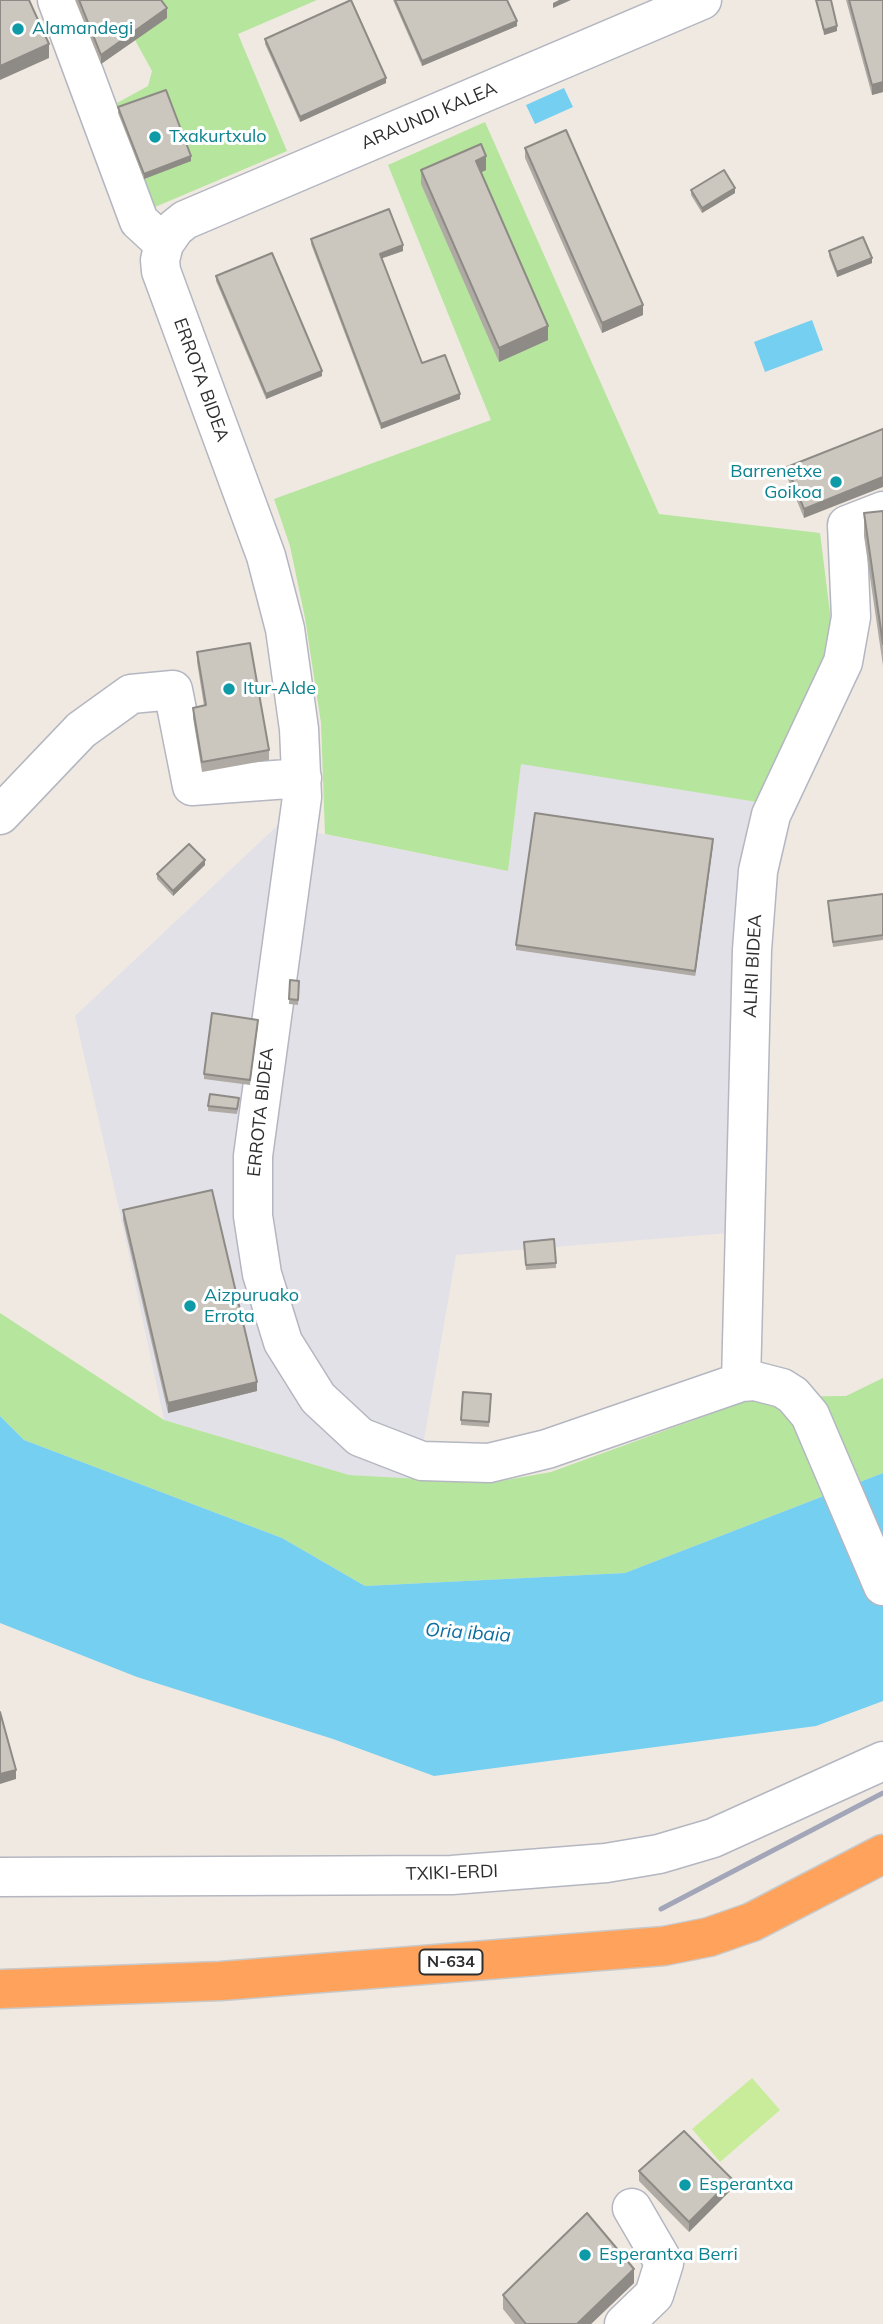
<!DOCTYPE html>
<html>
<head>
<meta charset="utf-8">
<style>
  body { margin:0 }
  canvas { display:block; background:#efe9e1 }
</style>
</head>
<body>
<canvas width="883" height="2324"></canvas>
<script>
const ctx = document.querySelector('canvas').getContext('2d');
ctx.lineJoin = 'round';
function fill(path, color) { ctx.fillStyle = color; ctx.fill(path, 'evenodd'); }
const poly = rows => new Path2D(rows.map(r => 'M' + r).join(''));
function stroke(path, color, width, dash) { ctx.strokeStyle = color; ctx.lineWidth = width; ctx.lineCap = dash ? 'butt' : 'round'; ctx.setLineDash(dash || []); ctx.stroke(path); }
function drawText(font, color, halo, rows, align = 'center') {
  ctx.font = font + ' Mulish,sans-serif'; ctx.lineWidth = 6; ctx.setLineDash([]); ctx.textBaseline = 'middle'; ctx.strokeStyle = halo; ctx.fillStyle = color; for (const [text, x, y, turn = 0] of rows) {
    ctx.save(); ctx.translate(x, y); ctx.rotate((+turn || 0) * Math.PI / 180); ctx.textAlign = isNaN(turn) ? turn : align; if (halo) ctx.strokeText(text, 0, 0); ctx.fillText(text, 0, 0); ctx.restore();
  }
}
fill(poly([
  [521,763,763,803,740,1232,456,1255,417,1480,349,1475,164,1420,120,1213,75,1016,278,825,508,871]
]), '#e3e1e8');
fill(poly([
  [155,0,317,0,238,34,287,151,155,207,147,199,144,179,191,160,118,113,117,103,148,86,152,71,135,40],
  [485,122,659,514,820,533,835,653,763,803,521,764,508,871,325,834,321,723,305,618,290,546,274,499,491,420,388,165],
  [0,1313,164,1420,349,1475,489,1483,551,1472,757,1397,846,1396,883,1378,883,1473,625,1573,365,1586,282,1538,24,1440,0,1416]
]), '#b6e59e');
fill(poly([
  [752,2078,780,2110,720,2162,692,2129]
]), '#c9ec9a');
fill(poly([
  [564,88,573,107,535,124,526,105],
  [812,320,823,350,765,372,754,342],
  [0,1416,24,1440,282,1538,365,1586,625,1573,883,1473,883,1701,816,1726,434,1776,333,1739,137,1677,0,1623]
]), '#75cff0');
const minor = poly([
  [57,0,139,221,164,244,160,260,161,271,266,556,285,629,299,729,302,797,253,1156,253,1216,262,1274,283,1342,318,1398,360,1437,422,1461,489,1463,547,1449,741,1382,755,1381,782,1388,793,1395,810,1415,883,1586],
  [164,244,175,228,185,220,702,0],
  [0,815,81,730,131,694,173,690,192,786,302,778],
  [741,1382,752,950,758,871,771,815,843,662,851,617,847,525,883,511],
  [0,1877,452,1875,606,1863,659,1854,713,1838,883,1761],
  [624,2324,654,2295,664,2263,632,2208]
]);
const highway = poly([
  [0,1989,221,1981,664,1946,709,1937,752,1922,883,1854]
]);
stroke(minor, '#b4b7c1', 41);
stroke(highway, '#c9c9c9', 41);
stroke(minor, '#fff', 38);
stroke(highway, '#ffa35c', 38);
stroke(poly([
  [661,1909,883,1793]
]), '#a3a6b8', 5);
fill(poly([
  [75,0,161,0,167,18,101,64],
  [393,0,507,0,517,26,422,66],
  [816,0,837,31,824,35],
  [846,0,883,0,883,92,872,95],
  [265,39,386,83,300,122,265,44],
  [118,107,191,161,144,179,118,113],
  [525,148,643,315,602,333,525,158],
  [421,170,486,170,481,172,548,340,499,362,421,184],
  [691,190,735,193,702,213,691,195],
  [311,239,403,251,382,258,422,363,460,399,381,429,311,244],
  [829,251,872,263,837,277,829,256],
  [216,276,322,376,266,399,216,281],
  [883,429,804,518,787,477,787,467],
  [883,511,883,666,864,536,864,513],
  [197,652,269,750,269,760,202,772,193,718,193,708,204,706,197,662],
  [713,844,695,976,516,950,516,945],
  [205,865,173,896,157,879,157,874],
  [883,894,883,940,833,947,828,901],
  [290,980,299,981,298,1005,289,1004],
  [258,1025,250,1085,204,1079,204,1074],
  [239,1103,237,1114,208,1111,208,1106],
  [123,1210,257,1391,168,1413,123,1220],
  [524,1247,556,1263,556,1268,526,1270],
  [491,1394,489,1427,461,1425,461,1420],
  [639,2171,732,2189,689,2232,639,2181],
  [634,2283,591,2324,515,2324,503,2309,503,2295]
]), '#afaba4');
fill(poly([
  [559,0,571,0,553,8,553,3],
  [167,8,167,18,101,64,101,55],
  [517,21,517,26,422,66,422,61],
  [837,26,837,31,824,35,824,30],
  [49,44,49,58,0,80,0,66],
  [386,78,386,83,300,122,300,117],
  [883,82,883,92,872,95,872,85],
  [191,156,191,161,144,179,144,174],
  [486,156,486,170,476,175,476,161],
  [735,188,735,193,702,213,702,208],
  [403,245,403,251,380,259,380,254],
  [872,258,872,263,837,277,837,272],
  [643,305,643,315,602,333,602,323],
  [548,326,548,340,499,362,499,348],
  [322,371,322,376,266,399,266,394],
  [460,394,460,399,381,429,381,424],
  [883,477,883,487,804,518,804,509],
  [713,839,713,844,695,976,695,971],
  [205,860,205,865,173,896,173,891],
  [257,1382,257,1391,168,1413,168,1403],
  [16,1770,16,1779,0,1784,0,1774],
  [732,2179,732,2189,689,2232,689,2222],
  [634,2269,634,2283,591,2324,577,2324]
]), '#8e8b86');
const building = poly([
  [0,0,29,0,49,44,0,66,0,0],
  [79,0,161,0,167,8,101,55,79,0],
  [351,0,386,78,300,117,265,39,351,0],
  [395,0,507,0,517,21,422,61,395,0],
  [816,0,831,0,837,26,824,30,816,0],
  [849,0,883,0,883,82,872,85,849,0],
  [166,90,191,156,144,174,118,107,166,90],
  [566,130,643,305,602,323,525,148,566,130],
  [481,144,486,156,476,161,548,326,499,348,421,170,481,144],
  [724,170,735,188,702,208,691,190,724,170],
  [389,209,403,245,380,254,422,363,445,355,460,394,381,424,311,239,389,209],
  [863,237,872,258,837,272,829,251,863,237],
  [272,253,322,371,266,394,216,276,272,253],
  [883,429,883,477,804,509,787,467,883,429],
  [883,511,883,644,864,513,883,511],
  [250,643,269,750,202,762,193,708,206,705,197,652,250,643],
  [535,813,713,839,695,971,516,945,535,813],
  [189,844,205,860,173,891,157,874,189,844],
  [883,894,883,935,833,942,828,901,883,894],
  [290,980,299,981,298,1000,289,999,290,980],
  [212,1013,258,1020,250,1080,204,1074,212,1013],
  [210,1094,239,1098,237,1109,208,1106,210,1094],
  [212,1190,257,1382,168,1403,123,1210,212,1190],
  [554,1239,556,1263,526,1265,524,1242,554,1239],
  [463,1392,491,1394,489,1422,461,1420,463,1392],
  [0,1712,16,1770,0,1774,0,1712],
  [684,2131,732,2179,689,2222,639,2171,684,2131],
  [587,2213,634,2269,577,2324,526,2324,503,2295,587,2213]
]);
fill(building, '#cbc7bf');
stroke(building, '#8e8b86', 2);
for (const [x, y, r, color] of [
  [18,29,7,"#0f9aa8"],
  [155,137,7,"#0f9aa8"],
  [836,482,7,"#0f9aa8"],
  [229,689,7,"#0f9aa8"],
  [190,1306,7,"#0f9aa8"],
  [685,2185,7,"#0f9aa8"],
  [585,2255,7,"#0f9aa8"]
]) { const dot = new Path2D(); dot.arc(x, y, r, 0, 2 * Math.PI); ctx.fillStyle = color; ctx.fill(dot); stroke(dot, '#fff', 2.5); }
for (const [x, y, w] of [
  [451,1962,63]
]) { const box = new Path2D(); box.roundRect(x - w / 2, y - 12.5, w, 25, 5); ctx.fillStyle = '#fff'; ctx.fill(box); stroke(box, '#2e2e2e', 2); }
drawText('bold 16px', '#2e2e2e', null, [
  ["N-634",451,1962]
]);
drawText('18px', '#0d838f', '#fff', [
  ["Alamandegi",32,29],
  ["Txakurtxulo",169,137],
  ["Barrenetxe",822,472,"right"],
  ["Goikoa",822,493,"right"],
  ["Itur-Alde",243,689],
  ["Aizpuruako",204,1296],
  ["Errota",204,1317],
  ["Esperantxa",699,2185],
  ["Esperantxa Berri",599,2255]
], 'left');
drawText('18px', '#2e2e2e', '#fff', [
  ["ARAUNDI KALEA",429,116,-23],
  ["ERROTA BIDEA",201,380,70],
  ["ALIRI BIDEA",753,966,-87],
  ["ERROTA BIDEA",261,1112,-84],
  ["TXIKI-ERDI",452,1873,-2]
]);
drawText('italic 19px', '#0d6fa3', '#fff', [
  ["Oria ibaia",468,1633,4]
]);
</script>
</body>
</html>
